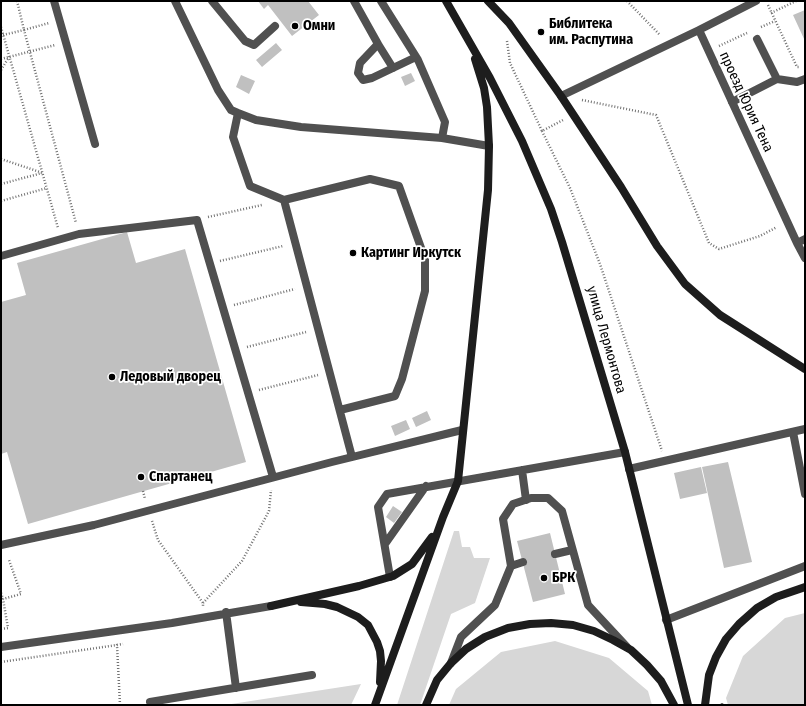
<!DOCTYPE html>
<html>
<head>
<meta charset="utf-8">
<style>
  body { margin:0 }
  #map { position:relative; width:806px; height:706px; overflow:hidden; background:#fff; font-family:"Fira Sans Condensed",sans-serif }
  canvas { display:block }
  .frame { position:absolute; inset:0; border:2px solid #000; pointer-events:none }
</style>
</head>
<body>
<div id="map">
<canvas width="806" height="706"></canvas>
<div class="frame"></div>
</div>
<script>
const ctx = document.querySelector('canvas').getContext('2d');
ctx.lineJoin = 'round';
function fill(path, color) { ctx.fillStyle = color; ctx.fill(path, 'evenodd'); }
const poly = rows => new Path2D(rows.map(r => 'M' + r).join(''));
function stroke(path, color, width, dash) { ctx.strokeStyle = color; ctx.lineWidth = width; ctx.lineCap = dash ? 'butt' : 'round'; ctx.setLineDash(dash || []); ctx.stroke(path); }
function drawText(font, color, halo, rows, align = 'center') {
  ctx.font = font + ' "Fira Sans Condensed",sans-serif'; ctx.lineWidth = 3.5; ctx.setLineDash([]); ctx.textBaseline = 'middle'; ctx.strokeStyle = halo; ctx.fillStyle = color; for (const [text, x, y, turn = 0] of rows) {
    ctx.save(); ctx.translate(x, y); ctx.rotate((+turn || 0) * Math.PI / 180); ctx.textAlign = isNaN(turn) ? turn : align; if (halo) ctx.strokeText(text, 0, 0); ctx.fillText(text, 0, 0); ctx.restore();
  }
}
fill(poly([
  [454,531,459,531,462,547,470,547,474,558,490,558,475,603,451,614,420,705,397,705],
  [805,613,805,705,728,705,726,698,743,656,785,618],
  [555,641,609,658,648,691,652,705,449,705,456,689,501,652],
  [361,684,351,705,225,705]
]), '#d7d7d7');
fill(poly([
  [258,1,308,1,319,15,292,36,268,5,264,9],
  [805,10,805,41,793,15],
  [276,43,282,50,262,67,256,60],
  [411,73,415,81,405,86,401,77],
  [241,75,255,81,249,94,236,87],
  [127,232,136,263,185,249,246,462,28,524,7,452,1,454,1,302,26,295,17,263],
  [427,411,431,420,416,427,412,418],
  [406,420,410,429,395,436,391,426],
  [728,462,752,562,724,568,702,467],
  [701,467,707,493,680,499,674,473],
  [393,506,402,512,394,523,386,517],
  [550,533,565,594,533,602,517,541]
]), '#c0c0c0');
stroke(poly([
  [17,1,24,30,49,23],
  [627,1,660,35],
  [768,5,797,67,799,67],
  [771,13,796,1],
  [1,27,58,228],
  [761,27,775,21],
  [3,35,24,30,76,223],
  [507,41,510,63,542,131,563,120],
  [719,46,747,33],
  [1,59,55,45],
  [1,70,9,57],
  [582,100,656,115,709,243,719,249,760,236,777,227],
  [542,131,570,188,600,264,662,451],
  [1,159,43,173],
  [1,184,42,173],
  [1,201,47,188],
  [208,217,262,205],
  [220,261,283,246],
  [234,305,295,289],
  [247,347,306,332],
  [259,390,318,375],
  [143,491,145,499],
  [152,521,158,540,203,603,203,606],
  [1,593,3,599],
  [203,603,242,561,269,511,271,490],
  [1,629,8,628,3,599,21,594,9,560],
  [1,662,117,645],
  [722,703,722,705],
  [120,705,117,645,123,644]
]), '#727272', 2.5, [1, 2]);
stroke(poly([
  [54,1,95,144],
  [175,1,218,90,231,110,238,113,256,120,301,127,442,138,489,146],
  [212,1,245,41,254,45,275,26],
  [354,1,378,44,360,63,358,73,363,80,372,78,416,57],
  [381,1,418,60,445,122,442,138],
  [757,39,777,79],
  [378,44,393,68],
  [732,102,777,79,797,82,805,79],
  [238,113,233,137,250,186,284,200,352,457],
  [284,200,370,179,399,186,425,259,425,291,402,379,395,396,340,410],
  [1,256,79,234,197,220,273,477],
  [793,432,805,494],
  [629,469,805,429],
  [522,470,526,500],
  [385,544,426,486],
  [1,545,94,525,332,462,462,430],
  [555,554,572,550],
  [511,566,503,519,513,504,531,498,548,498,562,511,588,605,627,647],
  [390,577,378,507,387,494,625,452],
  [226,612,236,688],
  [666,620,805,566],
  [1,647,172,623,271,606],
  [451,663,461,637,495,605,511,566,523,562],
  [150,702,312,675]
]), '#505050', 8);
stroke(poly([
  [756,1,699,30,797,243],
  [561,96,699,30],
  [805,239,797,243,805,258]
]), '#505050', 8);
stroke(poly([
  [446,1,490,78,522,141,551,209,562,242,625,452,688,705],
  [488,1,509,23,561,96,621,187,657,246,685,284,720,315,805,369],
  [301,602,325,604,337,607,358,617,368,625,377,642,380,651,381,661,380,682],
  [271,606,359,586,393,576,412,564,432,537],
  [375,705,443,517,458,481,488,190,489,146,487,107,484,88,475,59],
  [426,705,437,680,451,663,466,649,485,637,508,628,530,624,551,623,573,625,594,631,613,640,631,650,647,665,661,681,674,705],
  [705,705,709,675,716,657,726,639,739,624,757,608,776,597,805,587]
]), '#1d1d1d', 8);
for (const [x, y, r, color] of [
  [295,26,4,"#000"],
  [541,32,4,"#000"],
  [353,253,4,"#000"],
  [112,377,4,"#000"],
  [141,477,4,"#000"],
  [544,578,4,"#000"]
]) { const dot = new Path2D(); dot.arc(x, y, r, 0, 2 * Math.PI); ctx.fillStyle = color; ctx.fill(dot); stroke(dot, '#fff', 1.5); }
drawText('bold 14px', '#000', '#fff', [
  ["Библитека",549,24],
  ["им. Распутина",549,40],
  ["Омни",303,26],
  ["Картинг Иркутск",361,253],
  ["Ледовый дворец",120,377],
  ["Спартанец",149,477],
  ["БРК",552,578]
], 'left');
drawText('14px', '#000', '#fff', [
  ["проезд Юрия Тена",746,102,65],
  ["улица Лермонтова",606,340,74]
]);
</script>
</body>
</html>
